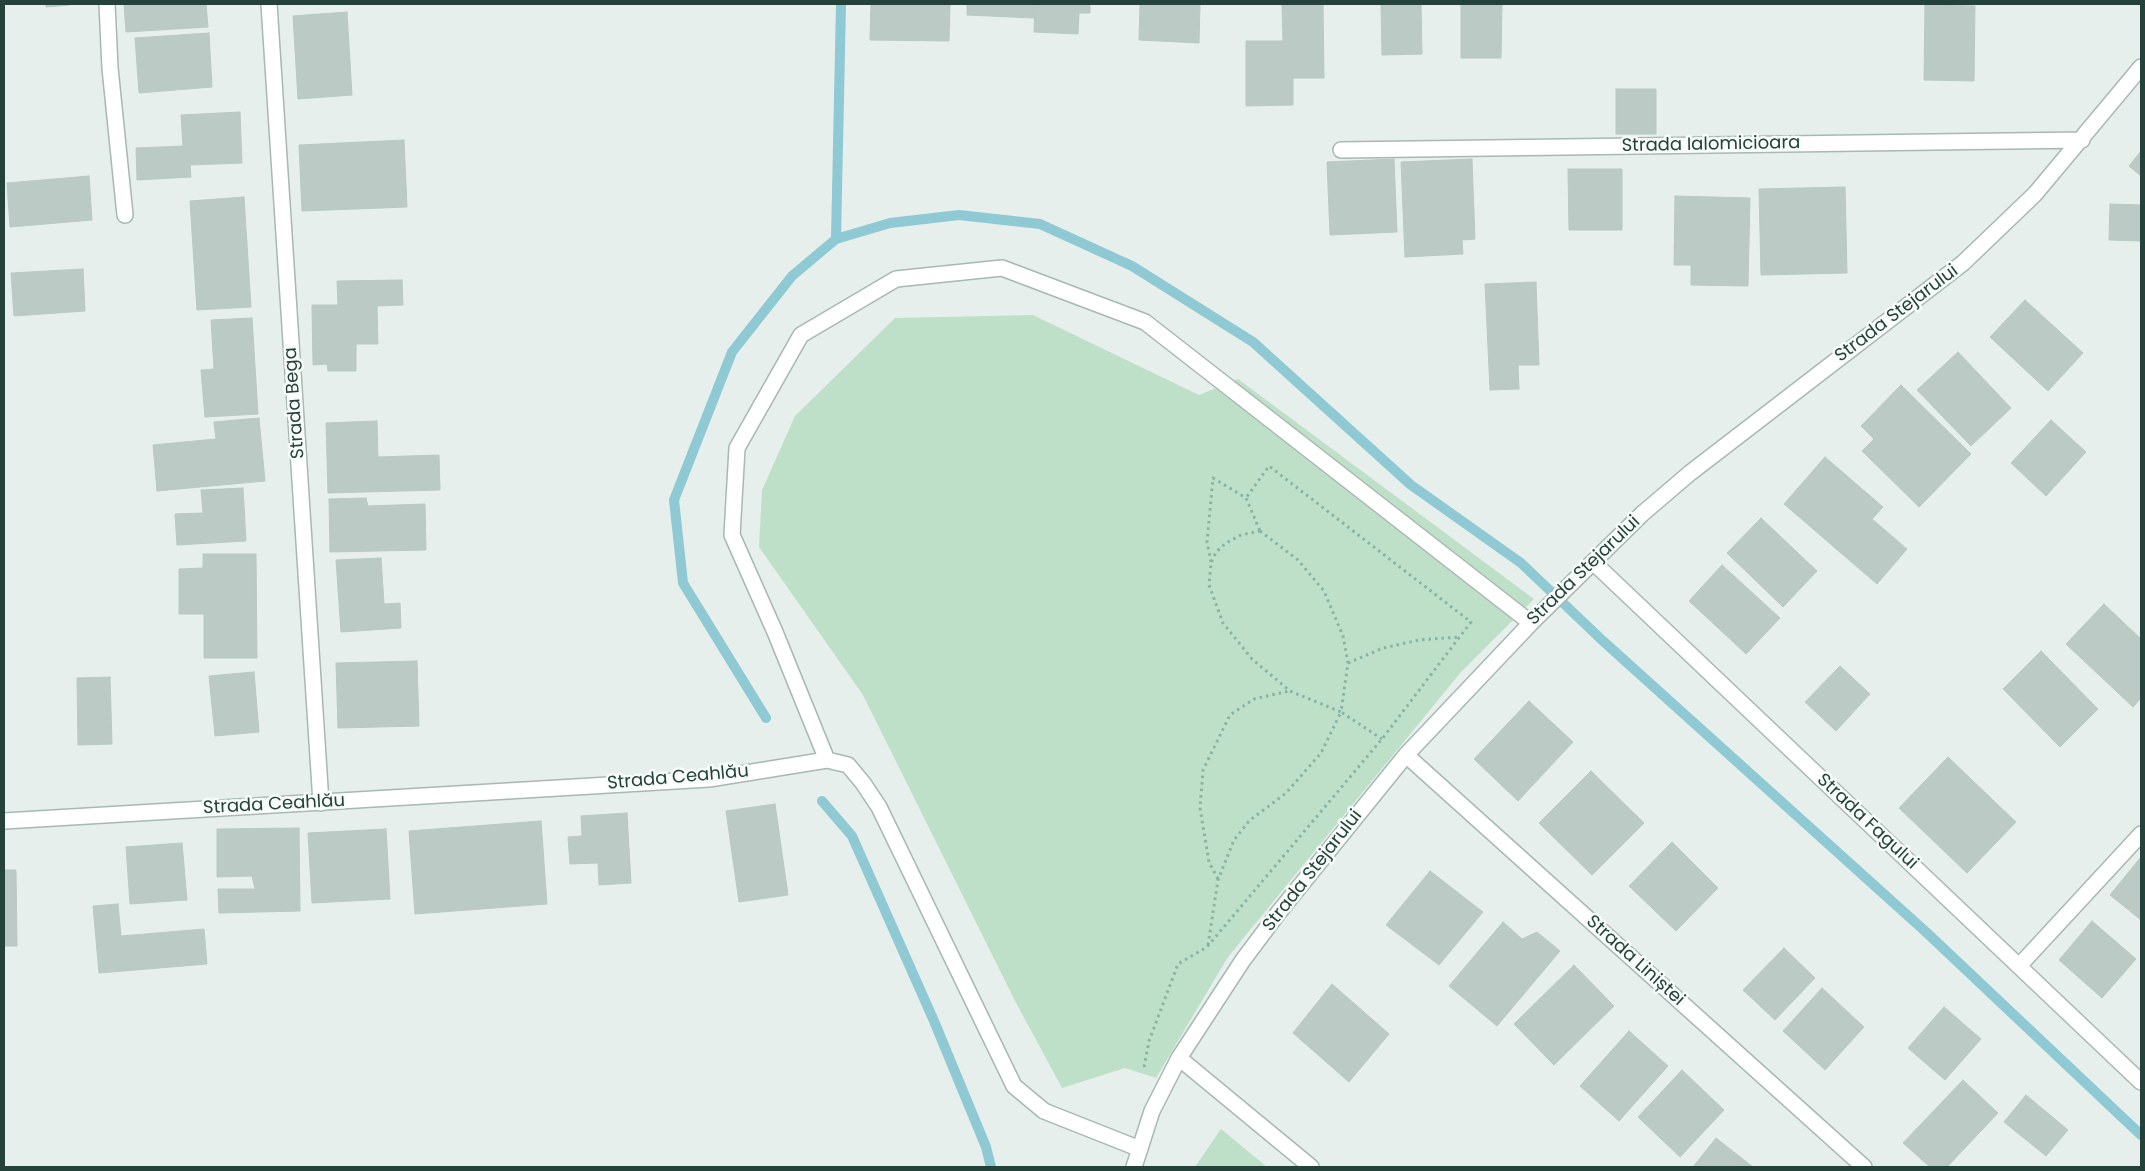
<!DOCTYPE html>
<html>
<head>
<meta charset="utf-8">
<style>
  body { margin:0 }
  #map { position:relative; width:2145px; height:1171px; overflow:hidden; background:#e6efeb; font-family:Poppins,sans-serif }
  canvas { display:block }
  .frame { position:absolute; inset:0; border:5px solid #24423a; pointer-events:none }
</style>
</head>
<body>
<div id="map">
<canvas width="2145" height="1171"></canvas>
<div class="frame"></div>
</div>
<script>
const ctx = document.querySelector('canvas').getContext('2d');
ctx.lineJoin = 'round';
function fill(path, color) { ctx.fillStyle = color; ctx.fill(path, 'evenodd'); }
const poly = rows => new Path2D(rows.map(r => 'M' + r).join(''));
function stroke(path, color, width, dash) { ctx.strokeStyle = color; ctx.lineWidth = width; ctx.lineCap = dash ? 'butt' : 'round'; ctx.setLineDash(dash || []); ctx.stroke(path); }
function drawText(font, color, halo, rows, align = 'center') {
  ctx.font = font + ' Poppins,sans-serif'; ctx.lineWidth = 5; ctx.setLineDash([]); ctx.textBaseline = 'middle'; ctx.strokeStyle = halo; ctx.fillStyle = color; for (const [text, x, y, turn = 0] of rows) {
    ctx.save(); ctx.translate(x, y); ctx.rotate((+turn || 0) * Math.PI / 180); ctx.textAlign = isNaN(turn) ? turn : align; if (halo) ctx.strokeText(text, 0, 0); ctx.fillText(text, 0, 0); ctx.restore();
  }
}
fill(poly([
  [1033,315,1199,395,1238,379,1534,599,1461,672,1228,957,1156,1078,1125,1068,1062,1088,1015,1001,863,695,759,547,762,490,795,416,895,318],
  [1221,1129,1267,1167,1195,1167]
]), '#bfe0c8');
stroke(poly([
  [836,239,841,4],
  [766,718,683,583,674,500,732,352,792,276,836,239,890,223,959,215,1040,224,1132,266,1253,342,1411,485,1521,563,1603,641,1926,932,2141,1135],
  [822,801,852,836,934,1021,986,1147,991,1167]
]), '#8ec9d4', 10);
const building = poly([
  [46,4,70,4,70,5,46,7,46,4],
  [124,4,206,4,208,27,126,32,124,4],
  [871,4,950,4,949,41,870,40,871,4],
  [967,4,1035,4,1034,18,967,15,967,4],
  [1035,4,1090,4,1090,13,1079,13,1078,34,1034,32,1035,4],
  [1140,4,1200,4,1199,43,1139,40,1140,4],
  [1282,4,1323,4,1324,78,1293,78,1293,105,1246,106,1246,41,1283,41,1282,4],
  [1381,4,1421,4,1422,54,1382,55,1381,4],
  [1461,4,1502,4,1501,58,1461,58,1461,4],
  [1925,5,1975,6,1974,81,1924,80,1925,5],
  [347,12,352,95,298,99,293,16,347,12],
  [209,33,212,87,139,93,135,38,209,33],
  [1616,89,1656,89,1656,134,1616,134,1616,89],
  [240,112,242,163,190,165,191,177,137,180,136,148,183,146,181,115,240,112],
  [404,140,407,207,302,211,299,145,404,140],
  [2141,151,2141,176,2129,166,2141,151],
  [1394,159,1397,232,1330,235,1327,162,1394,159],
  [1472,159,1475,239,1462,240,1463,254,1405,257,1401,162,1472,159],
  [1568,169,1622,169,1622,230,1569,230,1568,169],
  [89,176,92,220,10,227,7,183,89,176],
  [1845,187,1847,273,1761,275,1759,189,1845,187],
  [1675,196,1750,198,1748,286,1691,285,1691,265,1674,265,1675,196],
  [244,197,251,307,197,310,190,201,244,197],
  [2110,204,2141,205,2141,241,2109,240,2110,204],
  [83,269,85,311,14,316,11,273,83,269],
  [402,280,403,305,377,306,378,344,356,344,356,371,328,371,327,364,313,365,312,305,338,305,337,281,402,280],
  [1536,282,1539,365,1518,365,1519,389,1490,390,1485,284,1536,282],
  [2025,300,2083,353,2048,391,1990,337,2025,300],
  [252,318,258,414,205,417,201,370,214,369,211,320,252,318],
  [1958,352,2011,408,1971,446,1917,390,1958,352],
  [1901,385,1971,454,1919,507,1862,451,1874,439,1861,426,1901,385],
  [259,418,265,481,157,491,153,445,216,439,214,422,259,418],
  [2051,420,2086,452,2046,496,2011,463,2051,420],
  [377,421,378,457,439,455,440,490,328,493,326,423,377,421],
  [1825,457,1883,507,1872,519,1907,549,1877,584,1784,504,1825,457],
  [243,488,246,541,177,545,175,514,203,513,201,490,243,488],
  [366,498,368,506,425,504,426,550,330,552,329,499,366,498],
  [1761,518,1817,571,1783,607,1727,553,1761,518],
  [203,554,256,554,257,658,204,658,204,614,179,614,179,569,203,568,203,554],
  [381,558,384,604,400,603,401,628,341,632,336,560,381,558],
  [1722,565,1780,618,1746,654,1689,601,1722,565],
  [2104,604,2141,639,2141,698,2133,707,2066,644,2104,604],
  [2041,651,2098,709,2060,747,2003,689,2041,651],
  [417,661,419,726,338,728,336,663,417,661],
  [1840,666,1870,694,1836,731,1805,702,1840,666],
  [254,672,259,732,215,736,209,676,254,672],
  [110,677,112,744,78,745,77,678,110,677],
  [1529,701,1573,742,1518,801,1474,759,1529,701],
  [1948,757,2016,822,1967,873,1899,808,1948,757],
  [1591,771,1644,823,1592,875,1539,823,1591,771],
  [775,804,788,895,739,902,726,811,775,804],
  [627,813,631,883,599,885,598,863,570,864,568,837,582,836,581,816,627,813],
  [541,821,547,904,415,914,409,831,541,821],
  [299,828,300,911,219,913,218,889,255,889,252,876,217,877,217,829,299,828],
  [386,829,390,899,312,903,308,833,386,829],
  [1672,842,1718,888,1676,931,1629,886,1672,842],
  [182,843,187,900,130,904,126,847,182,843],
  [2141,857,2141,920,2110,895,2141,857],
  [4,870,16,870,17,946,4,946,4,870],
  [1430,871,1483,912,1439,965,1386,925,1430,871],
  [118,904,121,936,204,929,207,964,99,973,93,906,118,904],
  [2092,921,2136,959,2102,998,2059,960,2092,921],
  [1503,922,1522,939,1537,932,1560,951,1497,1026,1449,986,1503,922],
  [1784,948,1815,978,1775,1020,1743,990,1784,948],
  [1574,965,1614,1006,1554,1065,1514,1024,1574,965],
  [1332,984,1389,1034,1349,1082,1293,1033,1332,984],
  [1822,988,1864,1027,1825,1070,1783,1031,1822,988],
  [1944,1007,1981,1039,1945,1080,1908,1048,1944,1007],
  [1629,1031,1668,1066,1619,1121,1580,1086,1629,1031],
  [1682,1070,1724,1110,1680,1157,1638,1117,1682,1070],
  [1963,1080,1998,1113,1947,1167,1930,1167,1903,1143,1963,1080],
  [2026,1095,2068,1130,2046,1156,2004,1122,2026,1095],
  [1716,1138,1753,1167,1693,1167,1716,1138]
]);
fill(building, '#bbcac4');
stroke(building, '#b8c9c2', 1);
const minor = poly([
  [107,4,110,68,125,215],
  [269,4,321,803],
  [1341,150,2082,140],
  [1593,562,2141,1082],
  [1406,755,1864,1167],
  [827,760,775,632,732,535,737,448,801,335,896,279,1002,268,1145,322,1531,623],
  [4,821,709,779,827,760,848,765,863,783,879,807,1014,1086,1044,1111,1140,1149],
  [2019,966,2141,834],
  [1179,1058,1311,1167],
  [1134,1167,1152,1111,1179,1058,1243,960,1279,912,1406,755,1531,623,1642,514,1690,473,1963,263,2035,194,2141,67]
]);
stroke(minor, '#a8b8b2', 18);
stroke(poly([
  [1260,531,1298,560,1324,591,1343,636,1348,663,1341,712,1290,691,1252,659,1223,623,1209,585,1211,563,1216,552,1226,543,1241,535,1260,531],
  [1211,562,1207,542,1213,478,1246,498,1260,531],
  [1348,663,1383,648,1419,640,1459,637],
  [1218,879,1209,862,1200,808,1203,770,1230,715,1254,699,1289,691],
  [1208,945,1218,880,1234,840,1249,821,1286,793,1321,753,1341,712,1382,739],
  [1144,1067,1149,1041,1178,964,1207,947,1382,739,1471,622,1269,466,1246,498]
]), '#86b3a5', 3, [2.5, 4]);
stroke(minor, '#fff', 15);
drawText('18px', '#24423a', '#f7fbf9', [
  ["Strada Ialomicioara",1711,145,-1],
  ["Strada Stejarului",1897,314,-37],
  ["Strada Bega",295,403,-94],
  ["Strada Stejarului",1584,571,-44],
  ["Strada Ceahlău",678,778,-5],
  ["Strada Ceahlău",274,805,-3],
  ["Strada Fagului",1867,822,43],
  ["Strada Stejarului",1313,871,-52],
  ["Strada Liniștei",1635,961,42]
]);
</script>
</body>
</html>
